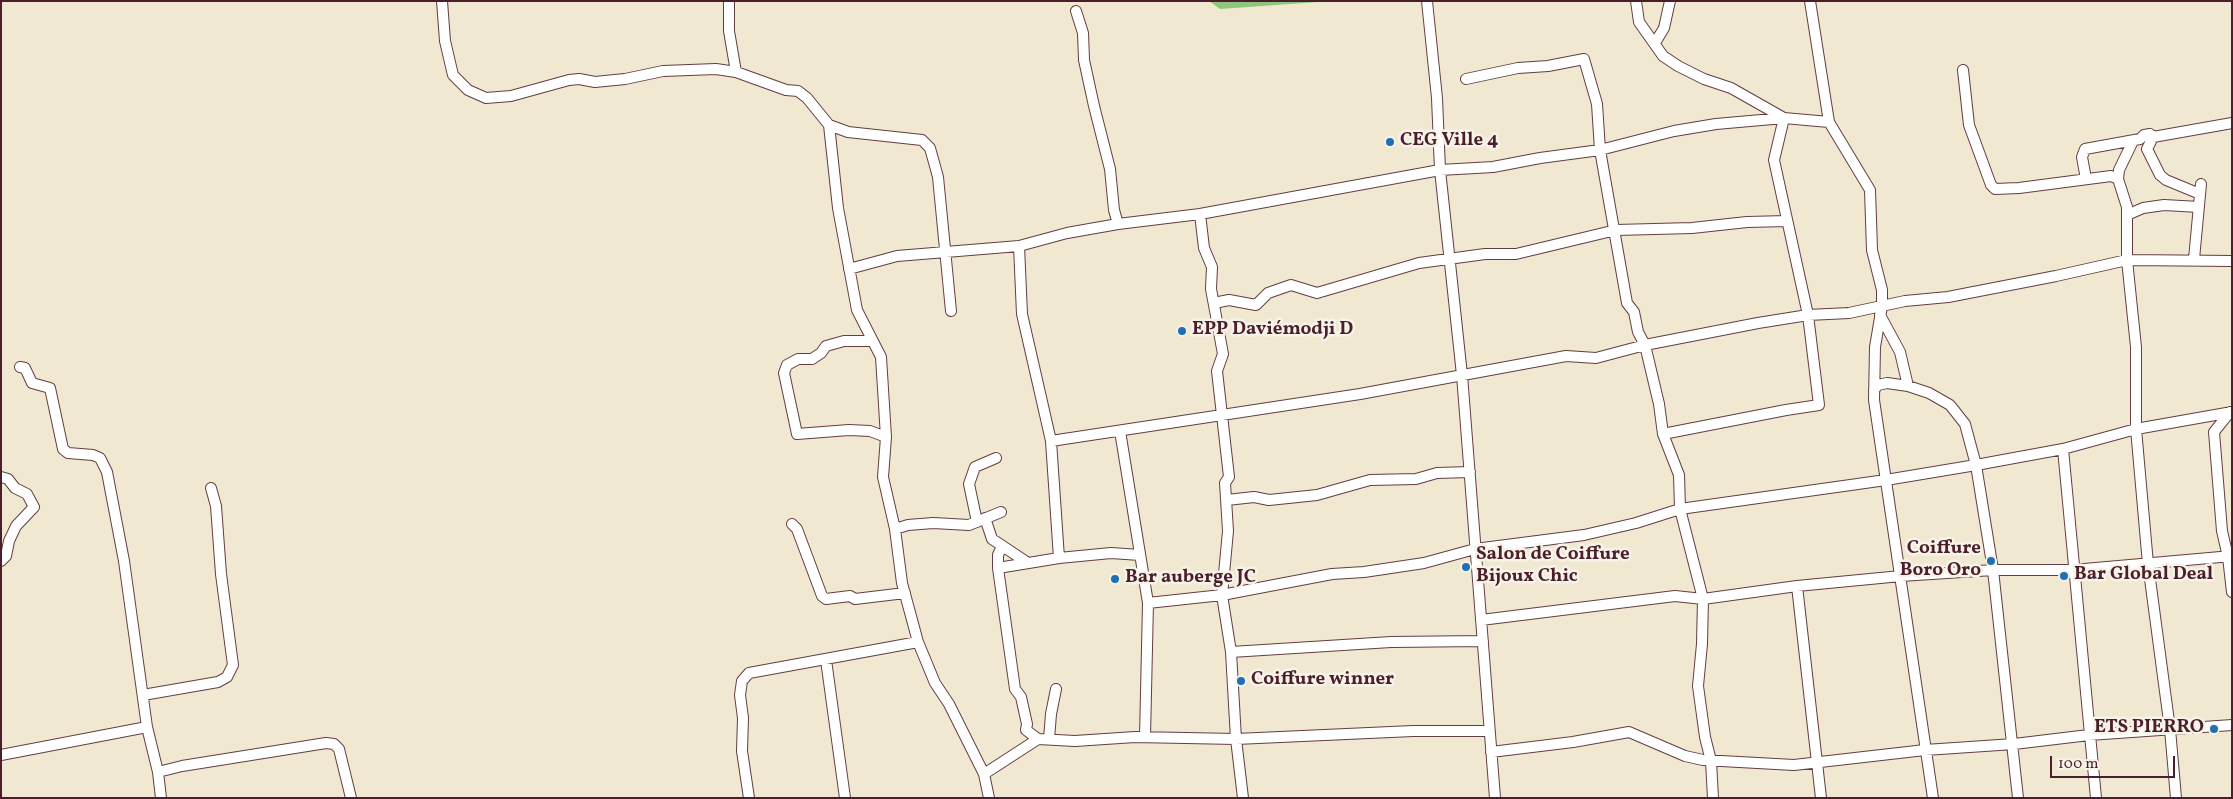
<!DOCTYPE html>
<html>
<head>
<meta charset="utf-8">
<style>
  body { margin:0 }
  #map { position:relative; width:2233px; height:799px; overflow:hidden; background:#f1e8d1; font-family:Vollkorn,serif }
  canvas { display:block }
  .frame { position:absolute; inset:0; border:2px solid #4a1f2b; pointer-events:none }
  .scale { position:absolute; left:2050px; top:756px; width:125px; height:22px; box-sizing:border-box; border:2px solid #4a1f2b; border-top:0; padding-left:6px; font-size:15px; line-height:18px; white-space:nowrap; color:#4a1f2b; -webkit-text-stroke:4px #f7f3e8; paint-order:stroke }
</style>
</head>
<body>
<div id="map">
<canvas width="2233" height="799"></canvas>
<div class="frame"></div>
<div class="scale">100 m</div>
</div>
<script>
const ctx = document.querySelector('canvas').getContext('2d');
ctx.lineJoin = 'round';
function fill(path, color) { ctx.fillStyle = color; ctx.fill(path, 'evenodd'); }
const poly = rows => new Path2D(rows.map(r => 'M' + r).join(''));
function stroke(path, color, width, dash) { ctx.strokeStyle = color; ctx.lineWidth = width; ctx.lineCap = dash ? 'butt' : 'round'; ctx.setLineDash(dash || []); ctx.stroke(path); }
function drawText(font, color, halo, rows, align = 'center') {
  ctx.font = font + ' Vollkorn,serif'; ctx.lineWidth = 5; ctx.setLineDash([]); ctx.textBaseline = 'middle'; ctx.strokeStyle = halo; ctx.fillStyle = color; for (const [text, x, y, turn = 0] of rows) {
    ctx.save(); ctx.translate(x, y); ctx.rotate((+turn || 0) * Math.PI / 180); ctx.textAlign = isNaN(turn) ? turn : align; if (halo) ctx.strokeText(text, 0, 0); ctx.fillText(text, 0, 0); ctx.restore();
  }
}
fill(poly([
  [1209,1,1332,1,1220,9]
]), '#8cc77c');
const minor = poly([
  [442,1,445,41,453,75,468,90,486,98,511,96,569,80,579,79,595,82,625,79,663,71,716,69,736,72],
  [729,1,729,31,736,72,786,90,798,91,807,98,829,125,838,208,857,310,881,357,886,437,883,477,895,529,902,583,918,642,935,683,949,704,984,774,989,798],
  [1427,1,1437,98,1440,170,1462,375,1495,798],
  [1636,1,1639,22,1663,56,1678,66,1704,79,1731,88,1784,118],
  [1810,1,1829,122],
  [1076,11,1083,33,1084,60,1094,106,1110,169,1114,210,1118,224],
  [1655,43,1664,28,1670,1],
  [1963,70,1969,125,1991,185,1995,189,2019,188,2111,176,2118,179],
  [1466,79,1518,68,1548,66,1584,59,1597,104,1600,150,1627,303,1634,312,1638,332,1645,345,1659,404,1663,434,1679,475,1680,509,1703,599,1702,644,1698,686,1705,737,1711,761,1713,798],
  [829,125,848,132,922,140,930,148,938,177,951,311],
  [2153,137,2147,149,2160,175,2166,180,2200,194],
  [2086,179,2082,157,2085,149,2140,139,2144,135,2150,134,2153,137,2232,123],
  [1200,214,1204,248,1212,267,1211,289,1223,354,1217,371,1229,477,1225,483,1228,531,1222,595,1231,652,1236,739,1243,798],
  [2127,215,2127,207,2118,179,2119,170,2133,141],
  [1019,246,1022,314,1051,441,1059,558],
  [2194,259,2201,184],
  [849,269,897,256,1019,246,1067,233,1118,224,1200,214,1440,170,1493,167,1540,158,1600,150,1674,131,1716,124,1784,118,1829,122,1870,190,1872,250,1882,290,1882,306,1875,347,1874,400,1933,798],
  [1214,303,1229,300,1256,305,1268,293,1291,285,1317,293,1419,263,1485,254,1516,254,1616,230,1692,228,1747,222,1787,221],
  [1880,315,1900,352,1908,386],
  [872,341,844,341,826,346,821,353,812,359,798,359,787,365,784,373,797,434,849,430,870,431,886,437],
  [20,367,25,368,32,383,50,388,63,449,68,453,93,455,100,458,107,472,124,561,147,727,158,772,161,798],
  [2230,412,2214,432,2222,531,2228,557,2232,592],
  [1120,431,1148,603,1145,737],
  [1663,434,1786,410,1819,405,1808,315,1774,160,1784,118],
  [1051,441,1360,394,1566,356,1596,358,1645,345,1758,323,1808,315,1849,313,1905,301,1948,297,2056,276,2127,260,2232,261],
  [2063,449,2096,798],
  [1,477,8,479,15,488,27,494,34,507,16,526,9,541,6,556,1,561],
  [1227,500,1254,497,1269,500,1317,495,1370,480,1416,479,1437,473,1470,472],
  [985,518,992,539,1028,563],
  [977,522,969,484,975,467,996,458],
  [792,524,797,529,822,596,826,599,850,596,855,599,905,593],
  [895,529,908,525,933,523,969,525,1001,512],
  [1002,546,998,555,998,568,1015,689,1021,697,1027,724,1026,730,1038,739],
  [998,568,1059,558,1111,553,1140,555],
  [1797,586,1821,798],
  [1148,603,1222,595,1332,574,1364,572,1424,563,1475,549,1584,535,1636,523,1680,509,1886,480,1976,465,2063,449,2136,429,2232,412],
  [1481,620,1675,596,1703,599,1797,586,1901,576,1993,570,1976,465,1965,424,1950,405,1929,393,1908,386,1887,383,1878,385,1874,390],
  [1231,652,1391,642,1483,641],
  [826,660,845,798],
  [143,695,218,682,227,677,233,665,221,574,216,506,211,488],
  [1049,739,1051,714,1056,689],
  [1491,752,1573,742,1629,732,1685,756,1703,760,1794,765,1925,750,2014,744,2089,735,2232,725],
  [1,755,147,727],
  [158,772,182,766,326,743,334,744,339,749,351,798],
  [984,774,1038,739,1075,741,1135,737,1236,739,1413,731,1489,731],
  [749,798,742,751,743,718,740,695,742,681,749,673,918,642],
  [2018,798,1993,570,2073,570,2232,556],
  [2176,798,2170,729,2148,564,2136,429,2136,347,2127,260,2127,215,2143,208,2164,205,2199,207]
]);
stroke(minor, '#633d44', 12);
stroke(minor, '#fff', 10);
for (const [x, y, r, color] of [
  [1390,142,5,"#1f6fb2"],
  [1182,331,5,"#1f6fb2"],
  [1991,561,5,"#1f6fb2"],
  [1466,567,5,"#1f6fb2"],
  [2064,576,5,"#1f6fb2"],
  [1115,579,5,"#1f6fb2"],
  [1241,681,5,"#1f6fb2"],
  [2214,729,5,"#1f6fb2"]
]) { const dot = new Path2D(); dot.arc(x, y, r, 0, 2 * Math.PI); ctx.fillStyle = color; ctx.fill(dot); stroke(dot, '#f7f3e8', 2); }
drawText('bold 19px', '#4a1f2b', '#f7f3e8', [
  ["CEG Ville 4",1400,142],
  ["EPP Daviémodji D",1192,331],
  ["Coiffure",1981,550,"right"],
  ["Boro Oro",1981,572,"right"],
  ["Salon de Coiffure",1476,556],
  ["Bijoux Chic",1476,578],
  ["Bar Global Deal",2074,576],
  ["Bar auberge JC",1125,579],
  ["Coiffure winner",1251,681],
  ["ETS PIERRO",2204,729,"right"]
], 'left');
</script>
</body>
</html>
